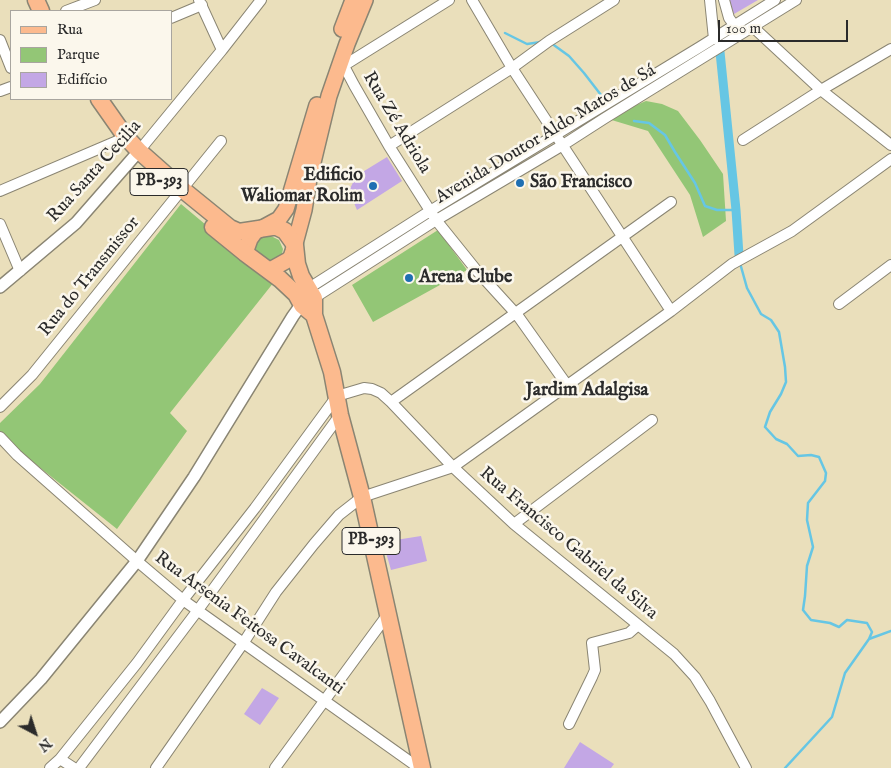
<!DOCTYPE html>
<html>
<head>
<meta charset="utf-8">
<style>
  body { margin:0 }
  #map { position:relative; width:891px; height:768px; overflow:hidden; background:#eadfbb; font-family:"IM FELL English",serif }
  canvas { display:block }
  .legend { position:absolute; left:10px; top:10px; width:162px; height:90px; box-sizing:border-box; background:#fbf7ec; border:1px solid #a8a59f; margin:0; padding:6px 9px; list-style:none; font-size:15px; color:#2b2b2b }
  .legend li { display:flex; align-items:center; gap:10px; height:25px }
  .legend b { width:25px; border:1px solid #a8a59f }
  .north { position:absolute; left:10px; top:708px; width:50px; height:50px; -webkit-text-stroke:4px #fbf7ec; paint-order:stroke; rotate:140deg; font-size:14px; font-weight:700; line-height:20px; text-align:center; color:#2b2b2b }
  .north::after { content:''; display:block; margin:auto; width:18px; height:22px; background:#2b2b2b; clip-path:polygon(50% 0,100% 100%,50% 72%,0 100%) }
  .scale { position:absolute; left:718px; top:20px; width:130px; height:22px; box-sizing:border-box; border:2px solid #2b2b2b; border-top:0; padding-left:6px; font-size:15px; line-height:18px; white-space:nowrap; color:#2b2b2b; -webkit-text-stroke:4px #fbf7ec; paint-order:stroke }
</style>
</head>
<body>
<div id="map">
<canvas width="891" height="768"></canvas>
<ul class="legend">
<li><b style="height:6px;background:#fcba8e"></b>Rua</li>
<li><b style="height:14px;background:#93c676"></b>Parque</li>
<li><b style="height:14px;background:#c3a7e5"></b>Edifício</li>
</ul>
<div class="north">N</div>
<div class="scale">100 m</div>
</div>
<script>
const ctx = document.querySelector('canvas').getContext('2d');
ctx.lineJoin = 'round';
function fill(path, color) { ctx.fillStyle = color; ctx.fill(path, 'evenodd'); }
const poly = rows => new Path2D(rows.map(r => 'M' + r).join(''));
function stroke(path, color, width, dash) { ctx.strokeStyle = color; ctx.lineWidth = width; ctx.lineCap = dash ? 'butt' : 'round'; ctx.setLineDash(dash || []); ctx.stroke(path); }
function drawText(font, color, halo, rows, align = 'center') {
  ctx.font = font + ' "IM FELL English",serif'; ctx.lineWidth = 5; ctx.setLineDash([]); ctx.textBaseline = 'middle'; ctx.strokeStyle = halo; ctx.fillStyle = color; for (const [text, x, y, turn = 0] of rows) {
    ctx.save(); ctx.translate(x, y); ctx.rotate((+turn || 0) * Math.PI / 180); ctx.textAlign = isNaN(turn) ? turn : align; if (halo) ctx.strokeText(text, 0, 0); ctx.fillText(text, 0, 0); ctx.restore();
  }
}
fill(poly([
  [646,101,662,104,678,111,700,140,723,174,726,221,703,237,690,195,648,131,605,118],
  [181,204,274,282,170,413,187,431,117,529,4,439,0,434,0,423,40,384],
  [438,230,467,270,373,322,352,285],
  [267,234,279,240,283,249,282,254,277,259,272,260,268,260,260,255,254,247,255,238]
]), '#93c676');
stroke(poly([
  [505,33,527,44,541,42],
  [551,43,569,56,584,73,601,95],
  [634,121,649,123,665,135,675,152,695,183,705,206,717,210,736,210],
  [740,263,747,288,761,314,771,320,779,332,785,367,786,382,781,394,770,412,765,427,776,439,787,444,798,456,811,455,819,457,826,473,825,481,808,503,807,520,813,547,807,566,805,596,803,610,811,620,830,623,839,627,847,620,867,623,872,632,869,639],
  [785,768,832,717,845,673,869,639,891,631]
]), '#66c6e4', 2.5);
stroke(poly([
  [719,42,736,210,739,255]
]), '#66c6e4', 9);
fill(poly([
  [729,0,758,0,734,14],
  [387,157,402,181,357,210,349,191,356,176],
  [421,536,427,561,391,570,383,542],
  [262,688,279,698,260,725,244,714],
  [580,742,614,764,611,768,564,768]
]), '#c3a7e5');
const minor = poly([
  [199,0,222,50],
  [472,0,512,68,671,311],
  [710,0,714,39],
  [724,0,729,18,735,26],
  [66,11,95,0],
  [171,18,202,5],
  [753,27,821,90,891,145],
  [0,40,11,68],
  [344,66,354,85,389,146,436,220,477,271,518,316,567,385],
  [340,68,449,0],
  [0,91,11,87],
  [743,140,821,90,891,49],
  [389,146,512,68,549,41,614,0],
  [139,151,222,50,261,0],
  [0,191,117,141,125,136],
  [0,224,20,271],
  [309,288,430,211,700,47,775,0],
  [314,298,433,222,563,145,605,118,796,0],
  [839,304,891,265],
  [391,402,671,202],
  [0,407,32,375,221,141],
  [0,437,17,455,137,561,183,600,419,768],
  [514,524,652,420],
  [569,724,592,677,595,670,592,643,629,633,638,625],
  [60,759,74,768],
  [50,768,60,759,137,663,183,600,255,508,337,396,364,388,372,389,381,393,391,402,453,467,514,524,674,654,695,677,710,701,746,768],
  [79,768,198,610,340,415],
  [156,768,244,642,276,592,314,544,339,515,362,497,453,467,671,311,732,264,792,231,891,159],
  [275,768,388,614]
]);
const tertiary = poly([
  [0,287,76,223,139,151],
  [0,722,41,679,137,561,194,477,293,316,298,309,308,302]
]);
const primary = poly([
  [342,29,353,0],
  [245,253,250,239,255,232,279,219,286,209,317,105],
  [270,270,288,260,291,257,293,251,304,210,309,179,329,96,347,44,365,0]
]);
const trunk = poly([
  [36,0,41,11],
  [99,99,125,136,139,151,182,189,230,228,239,232,272,227,277,227,285,231,295,245,297,264,301,276,314,298,314,315,332,372,340,415,362,497,422,768],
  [213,227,245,253,280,279,296,294,302,305,314,315]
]);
stroke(minor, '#8a8573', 12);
stroke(tertiary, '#8a8573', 14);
stroke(primary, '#8a8573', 18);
stroke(trunk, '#8a8573', 19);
stroke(minor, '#fff', 10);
stroke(tertiary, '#fff', 11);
stroke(primary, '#fcba8e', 15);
stroke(trunk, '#fcba8e', 16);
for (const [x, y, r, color] of [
  [520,183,5,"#1f6fb2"],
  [373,186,5,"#1f6fb2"],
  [409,278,5,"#1f6fb2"]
]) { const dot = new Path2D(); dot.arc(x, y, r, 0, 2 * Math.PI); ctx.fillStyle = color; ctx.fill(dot); stroke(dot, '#fbf7ec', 2); }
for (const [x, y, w] of [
  [159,182,58],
  [371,541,58]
]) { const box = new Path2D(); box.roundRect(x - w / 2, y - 13.5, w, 27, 4); ctx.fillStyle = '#fbf7ec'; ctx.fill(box); stroke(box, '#2b2b2b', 1); }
drawText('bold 16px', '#2b2b2b', null, [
  ["PB-393",159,182],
  ["PB-393",371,541]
]);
drawText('18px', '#2b2b2b', '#fbf7ec', [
  ["Rua Zé Adriola",396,123,59],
  ["Avenida Doutor Aldo Matos de Sá",546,135,-31],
  ["Rua Santa Cecilia",95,172,-48],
  ["Rua do Transmissor",90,277,-51],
  ["Rua Francisco Gabriel da Silva",568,544,40],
  ["Rua Arsenia Feitosa Cavalcanti",249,624,36]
]);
drawText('bold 18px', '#2b2b2b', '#fbf7ec', [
  ["Edificio",363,176,"right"],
  ["Waliomar Rolim",363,197,"right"],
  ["São Francisco",530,183],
  ["Arena Clube",419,278]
], 'left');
drawText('bold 19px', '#2b2b2b', '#fbf7ec', [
  ["Jardim Adalgisa",587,391]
]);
</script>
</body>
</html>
